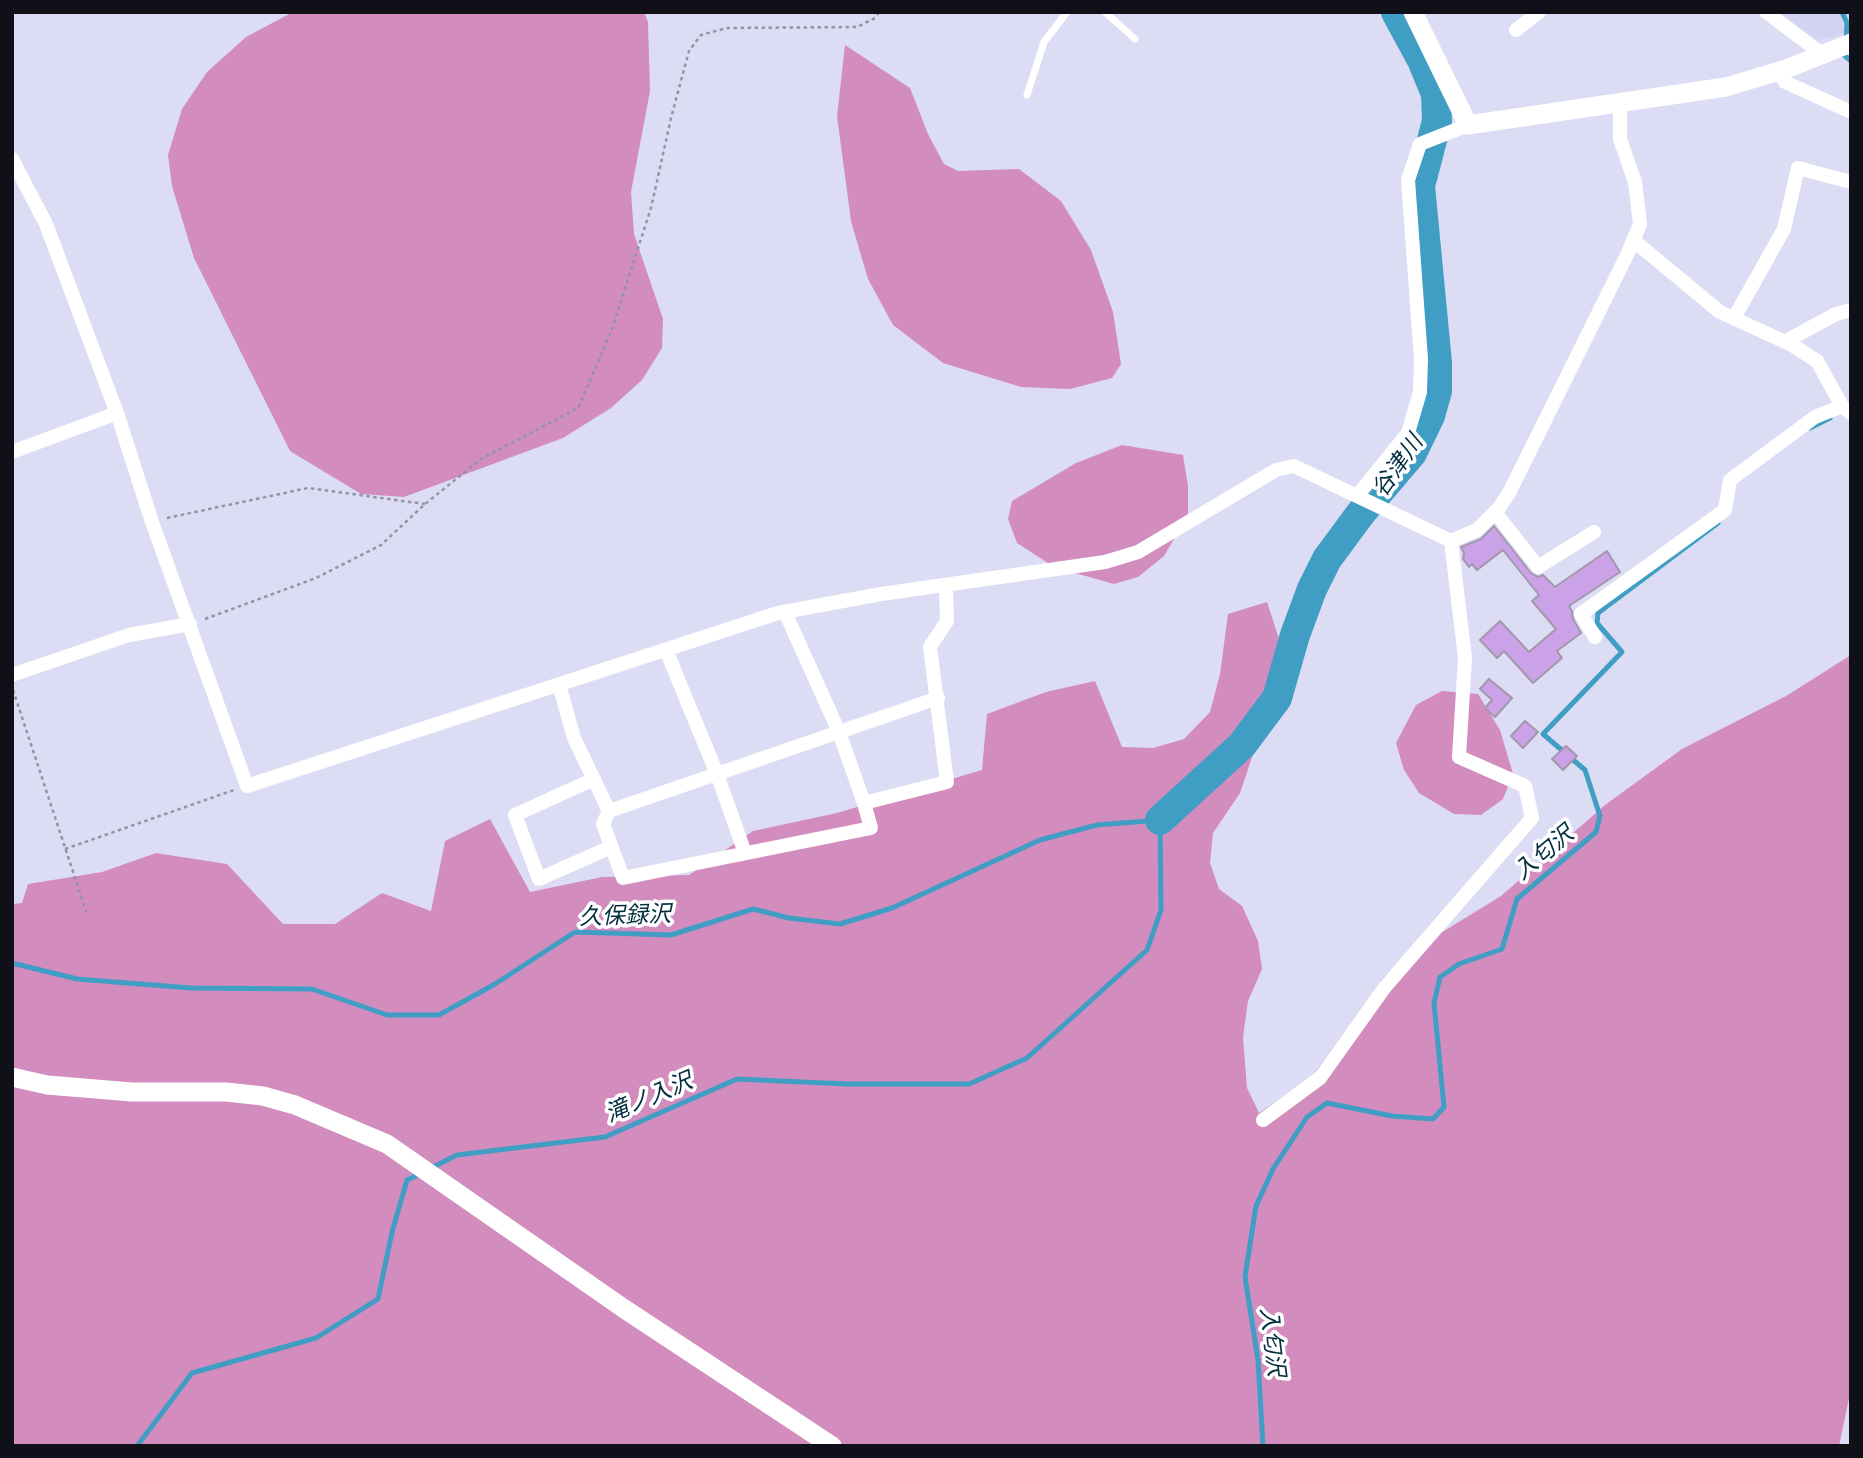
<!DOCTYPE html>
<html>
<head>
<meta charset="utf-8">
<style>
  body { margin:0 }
  #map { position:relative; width:1863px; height:1458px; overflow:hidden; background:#dcddf5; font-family:"Alegreya Sans",sans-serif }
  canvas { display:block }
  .frame { position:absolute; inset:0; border:14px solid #101018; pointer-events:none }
</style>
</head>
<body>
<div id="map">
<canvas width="1863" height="1458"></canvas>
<div class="frame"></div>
</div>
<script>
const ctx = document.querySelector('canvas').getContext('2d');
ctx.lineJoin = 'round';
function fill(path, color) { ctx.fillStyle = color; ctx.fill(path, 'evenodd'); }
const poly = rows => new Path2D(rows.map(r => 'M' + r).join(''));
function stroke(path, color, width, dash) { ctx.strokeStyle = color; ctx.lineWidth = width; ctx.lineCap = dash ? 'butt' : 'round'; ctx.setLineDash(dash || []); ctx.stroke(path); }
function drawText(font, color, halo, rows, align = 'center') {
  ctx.font = font + ' "Alegreya Sans","Noto Sans JP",sans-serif'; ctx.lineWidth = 7; ctx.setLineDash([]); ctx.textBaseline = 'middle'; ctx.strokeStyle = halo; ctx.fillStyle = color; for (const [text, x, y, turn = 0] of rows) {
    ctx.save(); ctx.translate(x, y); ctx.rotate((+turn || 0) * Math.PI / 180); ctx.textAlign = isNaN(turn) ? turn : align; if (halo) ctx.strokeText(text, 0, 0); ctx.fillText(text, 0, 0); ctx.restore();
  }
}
fill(poly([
  [1779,12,1851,12,1851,30,1833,37,1817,40]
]), '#d2d3f2');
fill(poly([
  [293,12,644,12,648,22,650,91,631,192,634,234,663,319,662,348,642,380,611,408,563,438,404,497,361,494,290,451,194,258,172,186,168,155,182,109,207,72,246,37],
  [845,45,910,88,928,134,944,164,958,171,1019,169,1061,201,1091,250,1113,312,1121,364,1112,378,1070,389,1021,387,943,363,893,325,868,279,851,221,837,116],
  [1122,445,1183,455,1188,486,1188,515,1164,556,1138,577,1114,584,1054,567,1017,543,1008,519,1012,501,1076,463],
  [1267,602,1280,642,1274,692,1240,793,1213,833,1210,863,1219,889,1242,906,1258,941,1262,969,1248,1001,1243,1037,1247,1088,1259,1113,1311,1078,1384,977,1413,950,1501,896,1605,805,1682,749,1786,696,1851,655,1851,1389,1839,1446,12,1446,12,904,22,903,28,884,102,872,156,853,227,864,283,924,335,924,382,893,431,911,445,841,490,819,530,892,602,877,689,875,753,831,837,813,982,770,987,714,1046,692,1095,681,1122,747,1153,748,1184,739,1210,712,1220,674,1228,614],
  [1442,691,1478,694,1500,730,1513,774,1503,799,1481,815,1454,814,1419,793,1404,770,1396,743,1416,705]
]), '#d28cbd');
stroke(poly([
  [1842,12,1847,23,1846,40],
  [1845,50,1844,55,1851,61],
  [1810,428,1830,418],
  [12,963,77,979,191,988,312,989,387,1015,439,1015,495,984,575,932,671,935,753,909,789,918,840,924,892,908,1040,840,1097,825,1160,820,1161,910,1147,950,1027,1058,969,1084,847,1084,737,1079,605,1137,457,1155,431,1168],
  [137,1446,192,1373,316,1338,378,1299,392,1232,407,1180,422,1173],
  [1263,1446,1258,1360,1245,1277,1256,1206,1273,1169,1307,1117,1327,1103,1392,1116,1433,1119,1444,1107,1434,1003,1440,977,1459,964,1502,949,1517,899,1596,832,1600,816,1585,770,1543,734,1622,652,1597,623,1598,613,1718,523]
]), '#409ec5', 5);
stroke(poly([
  [1160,820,1242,745,1277,698,1295,635,1312,589,1327,559,1361,513,1412,453,1430,416,1437,391,1437,363,1420,186,1437,121,1436,94,1422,60,1396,12]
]), '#409ec5', 30);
const building = poly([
  [1494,526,1531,573,1538,577,1543,575,1555,587,1607,551,1620,572,1569,606,1572,611,1573,619,1581,633,1557,651,1562,658,1533,683,1504,651,1497,658,1480,640,1500,621,1529,652,1556,629,1532,601,1539,595,1503,550,1477,570,1472,564,1469,567,1463,559,1464,553,1461,547,1481,539,1494,526],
  [1489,679,1512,698,1495,717,1485,708,1492,700,1480,689,1489,679],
  [1525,721,1538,732,1523,748,1511,736,1525,721],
  [1566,746,1577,756,1563,770,1552,759,1566,746]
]);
fill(building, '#cba2e7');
stroke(building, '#a297ab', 2);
stroke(poly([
  [167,518,308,488,425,504],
  [205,619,316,578,381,545,425,504,481,459,578,408,611,332,651,208,671,118,689,51,701,35,727,28,857,27,875,18,879,12],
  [13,690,87,914],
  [65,849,234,790]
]), '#9393a5', 2.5, [3.5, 3.5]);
stroke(poly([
  [1105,12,1135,39],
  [1027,95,1044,42,1067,12]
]), '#fff', 7);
stroke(poly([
  [1766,12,1822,54],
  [1516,30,1539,12],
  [1779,71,1785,82,1851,112],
  [12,159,46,224,117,413,152,522,247,786,778,613,881,594,1105,562,1138,552,1276,470,1294,466,1451,541,1477,530,1499,508,1509,493,1628,253,1640,224,1635,182,1620,139,1620,104],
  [1633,240,1720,312,1792,345,1817,361,1842,406,1851,413],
  [1734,318,1784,229,1798,168,1851,182],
  [1786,341,1836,314,1851,310],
  [12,452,117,413],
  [1358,495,1408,433,1420,392,1421,359,1408,180,1420,144,1468,125],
  [1495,512,1538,567,1594,532],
  [785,612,839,732,864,803,947,782,930,647,947,621,946,585],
  [1595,637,1581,614,1725,510,1730,480,1815,417,1842,406],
  [666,650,717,774,745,853],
  [12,675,129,635,190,624],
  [559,684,574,738,609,811,938,698],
  [594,779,515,815,539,879,611,847],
  [609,811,603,824,623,878,871,828,864,803],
  [1263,1120,1320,1078,1385,987,1532,818,1525,786,1459,757,1465,658,1451,541]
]), '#fff', 14);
stroke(poly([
  [1413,12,1468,125,1726,87,1786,69,1851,43],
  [12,1077,47,1085,132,1092,226,1092,263,1096,295,1105,387,1144,623,1308,832,1446]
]), '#fff', 19);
drawText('italic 23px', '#022e3f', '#fff', [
  ["谷津川",1398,466,-55],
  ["入匂沢",1544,853,-40],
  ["久保録沢",625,916,-2],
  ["滝ノ入沢",649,1098,-23],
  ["入匂沢",1272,1342,83]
]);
</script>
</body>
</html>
